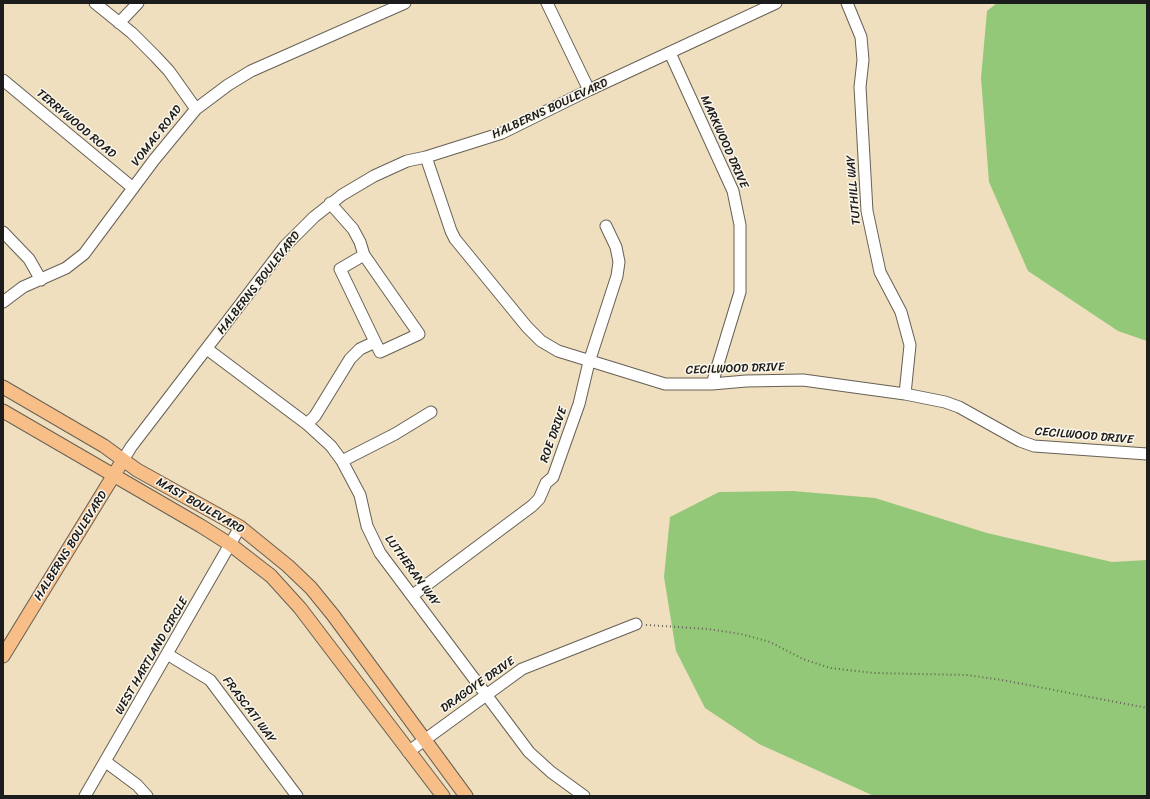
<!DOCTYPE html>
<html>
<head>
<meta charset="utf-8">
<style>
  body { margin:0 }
  #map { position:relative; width:1150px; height:799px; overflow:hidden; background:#efdfbe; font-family:Sriracha,sans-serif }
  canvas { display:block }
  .frame { position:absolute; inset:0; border:4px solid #1c1c1c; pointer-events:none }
</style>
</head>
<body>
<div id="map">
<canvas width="1150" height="799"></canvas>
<div class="frame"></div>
</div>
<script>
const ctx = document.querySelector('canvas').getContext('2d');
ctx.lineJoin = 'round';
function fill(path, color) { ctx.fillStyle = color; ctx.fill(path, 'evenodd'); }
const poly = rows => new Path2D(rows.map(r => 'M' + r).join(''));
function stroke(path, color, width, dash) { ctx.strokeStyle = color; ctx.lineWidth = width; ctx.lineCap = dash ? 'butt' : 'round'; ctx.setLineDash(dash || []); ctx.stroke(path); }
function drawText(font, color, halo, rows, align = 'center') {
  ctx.font = font + ' Sriracha,sans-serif'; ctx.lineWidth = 3; ctx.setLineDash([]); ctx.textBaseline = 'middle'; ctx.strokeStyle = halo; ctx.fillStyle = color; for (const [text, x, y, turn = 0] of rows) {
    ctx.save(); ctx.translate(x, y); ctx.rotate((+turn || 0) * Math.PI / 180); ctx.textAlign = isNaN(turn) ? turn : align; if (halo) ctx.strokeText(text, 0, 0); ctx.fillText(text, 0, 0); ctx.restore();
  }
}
fill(poly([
  [997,3,1147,3,1147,341,1118,331,1028,271,989,182,981,78,987,11],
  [793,491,875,498,987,533,1112,562,1147,560,1147,796,874,796,759,744,705,708,676,651,664,577,670,517,719,492]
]), '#93c879');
const minor = poly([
  [95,3,132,33,155,56,169,71,196,109],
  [547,3,589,90],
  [847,3,861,37,863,60,860,87,867,211,880,272,901,312,910,345,905,394],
  [119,23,138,3],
  [670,53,733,191,740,225,740,292,712,384],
  [3,80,133,188],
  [426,157,451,231,455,239,527,327,541,341,558,351,665,384,712,384,746,381,803,380,905,394,945,402,959,407,1020,441,1034,446,1147,454],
  [330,203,353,229,360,242,364,255,419,334,380,352,340,269,364,255],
  [3,232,29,259,41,280],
  [3,302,23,287,66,268,84,254,154,160,196,109,228,85,251,71,405,3],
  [207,349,307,424,331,446,342,461,360,495,367,526,380,553,529,752,551,772,584,796],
  [307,424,315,416,350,359,360,349,375,342],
  [123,460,131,447,285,246,314,217,342,195,374,176,407,161,426,157,502,133,589,90,776,3],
  [342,461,395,434,431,412],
  [413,595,532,506,539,499,546,483,553,477,579,404,589,362,617,276,619,262,616,247,606,226],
  [167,654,210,680,297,796],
  [408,752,522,669,636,624],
  [106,762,137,785,147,796],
  [85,796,240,527]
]);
const major = poly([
  [3,387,104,446,137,470,240,527,288,566,311,588,333,615,466,796],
  [3,411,201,526,231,545,271,576,300,608,443,796],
  [3,656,123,460]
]);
stroke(minor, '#666055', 13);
stroke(major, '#666055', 15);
stroke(poly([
  [646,625,708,629,741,634,770,642,803,659,830,668,874,673,967,675,1002,680,1147,708]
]), '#666055', 2, [1, 3]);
stroke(minor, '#fff', 11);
stroke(major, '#f7be88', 13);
drawText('12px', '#1c1c1c', '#fbf7ec', [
  ["HALBERNS BOULEVARD",550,109,-25],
  ["TERRYWOOD ROAD",76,124,40],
  ["VOMAC ROAD",157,136,-52],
  ["MARKWOOD DRIVE",724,142,66],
  ["TUTHILL WAY",854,190,-95],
  ["HALBERNS BOULEVARD",259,283,-52],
  ["CECILWOOD DRIVE",735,369,-2],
  ["ROE DRIVE",554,435,-70],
  ["CECILWOOD DRIVE",1084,436,5],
  ["MAST BOULEVARD",200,506,30],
  ["HALBERNS BOULEVARD",71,546,-58],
  ["LUTHERAN WAY",412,571,54],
  ["WEST HARTLAND CIRCLE",152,656,-60],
  ["DRAGOYE DRIVE",478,685,-35],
  ["FRASCATI WAY",249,710,53]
]);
</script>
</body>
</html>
